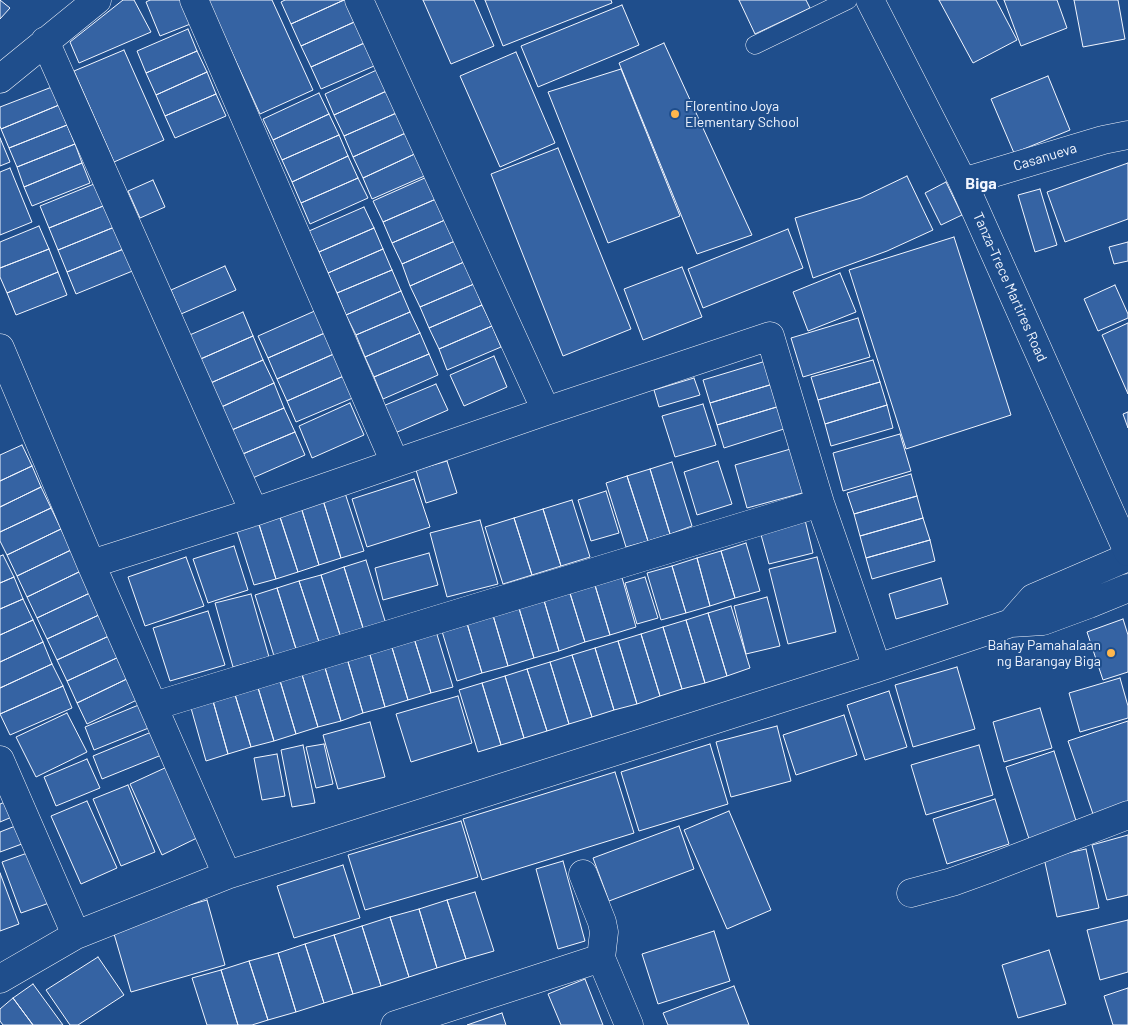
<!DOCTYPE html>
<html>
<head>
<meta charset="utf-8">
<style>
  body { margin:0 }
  canvas { display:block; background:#1f4e8c }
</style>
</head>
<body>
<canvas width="1128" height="1025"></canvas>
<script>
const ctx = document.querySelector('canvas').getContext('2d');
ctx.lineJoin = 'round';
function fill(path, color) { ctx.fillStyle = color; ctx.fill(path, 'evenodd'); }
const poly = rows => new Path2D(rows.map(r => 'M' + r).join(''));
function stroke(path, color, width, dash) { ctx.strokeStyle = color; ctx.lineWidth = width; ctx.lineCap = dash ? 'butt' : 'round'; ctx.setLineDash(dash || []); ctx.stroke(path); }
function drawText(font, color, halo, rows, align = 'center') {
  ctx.font = font + ' Barlow,sans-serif'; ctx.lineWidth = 4; ctx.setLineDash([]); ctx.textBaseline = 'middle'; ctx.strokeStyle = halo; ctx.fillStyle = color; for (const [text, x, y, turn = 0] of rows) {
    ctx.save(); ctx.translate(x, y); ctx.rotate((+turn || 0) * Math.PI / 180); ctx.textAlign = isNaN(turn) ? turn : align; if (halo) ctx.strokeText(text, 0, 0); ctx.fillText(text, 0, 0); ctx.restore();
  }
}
const building = poly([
  [0,0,10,8,0,19,0,0],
  [123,0,134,0,151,32,79,63,70,42,123,0],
  [150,0,185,0,193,23,160,36,146,2,150,0],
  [208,0,272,0,313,90,260,114,208,0],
  [285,0,344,0,291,24,281,2,285,0],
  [344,0,353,0,361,19,301,46,291,24,344,0],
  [423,0,474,0,494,46,451,64,423,0],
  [485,0,611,0,612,3,503,46,485,0],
  [739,0,806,0,810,8,755,34,739,0],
  [939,0,996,0,1017,40,973,63,939,0],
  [1004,0,1057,0,1067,28,1021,46,1004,0],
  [1074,0,1118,0,1125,39,1083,47,1074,0],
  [622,5,639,45,538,87,521,46,622,5],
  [361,19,371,40,311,67,301,46,361,19],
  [188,29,197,51,146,73,137,51,188,29],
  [371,40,381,63,321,89,311,67,371,40],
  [664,43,752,235,697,254,619,63,664,43],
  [124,50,164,140,114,162,74,71,124,50],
  [197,51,207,72,156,95,146,73,197,51],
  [516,52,555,143,500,167,460,76,516,52],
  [381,68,391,89,334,115,325,94,381,68],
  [621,69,680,216,608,243,548,92,621,69],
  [207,72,216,94,165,116,156,95,207,72],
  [1048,76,1070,130,1014,153,991,99,1048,76],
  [52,87,59,105,1,129,0,126,0,107,52,87],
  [391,89,401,111,344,136,334,115,391,89],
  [319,93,329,114,273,140,263,119,319,93],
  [216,94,226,116,175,138,165,116,216,94],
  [59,105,67,125,9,148,1,129,59,105],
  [401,111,410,131,353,157,344,136,401,111],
  [329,114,339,135,282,160,273,140,329,114],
  [67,125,75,144,17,167,9,148,67,125],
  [410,131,419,152,363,178,353,157,410,131],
  [339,135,348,156,292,182,282,160,339,135],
  [0,138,10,162,0,166,0,138],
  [75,144,82,163,24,187,17,167,75,144],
  [558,148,631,329,563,356,491,174,558,148],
  [419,152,429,174,372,199,363,178,419,152],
  [348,156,358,178,301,203,292,182,348,156],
  [82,163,90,183,32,206,24,187,82,163],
  [1128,163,1128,219,1065,242,1047,192,1128,163],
  [10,168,32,222,0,235,0,172,10,168],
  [907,176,933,230,887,251,813,278,795,218,861,198,907,176],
  [427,177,436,199,383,222,373,201,427,177],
  [358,178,368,198,310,224,301,203,358,178],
  [153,180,165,207,140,218,128,191,153,180],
  [99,182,108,204,49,228,40,206,99,182],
  [946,182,962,215,941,225,925,193,946,182],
  [1040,189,1057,245,1035,252,1018,195,1040,189],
  [436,199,445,220,392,243,383,222,436,199],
  [108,204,117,226,58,250,49,228,108,204],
  [364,207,374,228,319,252,309,231,364,207],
  [445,220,455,241,402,264,392,243,445,220],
  [39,226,49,249,0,268,0,242,39,226],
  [117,226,126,248,67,272,58,250,117,226],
  [374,228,383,249,328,273,319,252,374,228],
  [788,229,803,268,703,308,688,269,788,229],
  [954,237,1011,415,906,449,849,270,954,237],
  [455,241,464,262,410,286,402,264,455,241],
  [1128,242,1128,261,1114,264,1109,247,1128,242],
  [126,248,135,270,76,294,67,272,126,248],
  [49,249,58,272,7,293,0,277,0,268,49,249],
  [383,249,392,270,337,293,328,273,383,249],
  [464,262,474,284,420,307,410,286,464,262],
  [225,266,236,290,181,314,171,290,225,266],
  [682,267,702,317,643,340,624,289,682,267],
  [392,270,401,291,346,315,337,293,392,270],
  [58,272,67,295,16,315,7,293,58,272],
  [840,273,856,312,808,331,793,292,840,273],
  [474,284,482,305,429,328,420,307,474,284],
  [1115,285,1128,314,1128,318,1098,331,1084,299,1115,285],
  [401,291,410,312,356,335,346,315,401,291],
  [482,305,492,326,439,349,429,328,482,305],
  [317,310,327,332,268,358,258,336,317,310],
  [243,312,253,336,196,361,185,337,243,312],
  [410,312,420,333,365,357,356,335,410,312],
  [858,318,870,357,803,377,791,338,858,318],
  [1128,323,1128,394,1102,335,1128,323],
  [492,326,501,347,447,370,439,349,492,326],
  [327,332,336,353,277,379,268,358,327,332],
  [420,333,429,354,374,377,365,357,420,333],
  [253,336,263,360,206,385,196,361,253,336],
  [336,353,346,375,287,401,277,379,336,353],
  [429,354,438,375,383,399,374,377,429,354],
  [494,356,507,387,464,406,450,375,494,356],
  [263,360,274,383,217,409,206,385,263,360],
  [873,360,880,382,818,400,811,377,873,360],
  [766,361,773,384,710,403,703,380,766,361],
  [346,375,355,397,296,422,287,401,346,375],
  [694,378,700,395,659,407,654,390,694,378],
  [880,382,887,405,825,424,818,400,880,382],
  [274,383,284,408,227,432,217,409,274,383],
  [436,384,448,410,395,433,383,406,436,384],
  [773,384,780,406,717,425,710,403,773,384],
  [350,403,364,435,312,458,299,426,350,403],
  [703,404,716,445,675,457,662,416,703,404],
  [887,405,893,428,831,446,825,424,887,405],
  [780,406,787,428,724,448,717,425,780,406],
  [284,408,295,432,238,456,227,432,284,408],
  [1128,412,1128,428,1123,414,1128,412],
  [295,432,305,455,248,480,238,456,295,432],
  [900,434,911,471,843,491,833,453,900,434],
  [22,445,32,466,0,481,0,455,22,445],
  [794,448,806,492,747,508,735,465,794,448],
  [447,461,457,493,426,503,416,470,447,461],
  [718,461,732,504,697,515,684,472,718,461],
  [672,462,692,526,670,534,650,469,672,462],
  [32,466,41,487,0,507,0,481,32,466],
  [650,469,670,534,648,541,627,476,650,469],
  [911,474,917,496,854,514,847,493,911,474],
  [627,476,648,541,626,547,606,483,627,476],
  [414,479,430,527,367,547,352,499,414,479],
  [41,487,51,508,0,532,0,507,41,487],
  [344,490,364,551,341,558,322,497,344,490],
  [606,491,619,533,591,541,578,500,606,491],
  [917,496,923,518,860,536,854,514,917,496],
  [322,497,341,558,319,565,300,504,322,497],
  [572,500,590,557,561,566,543,509,572,500],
  [300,504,319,565,298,572,278,511,300,504],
  [51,508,61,529,7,555,0,541,0,532,51,508],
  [543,509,561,566,532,575,514,518,543,509],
  [278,511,298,572,276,579,257,518,278,511],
  [257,518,276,579,254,585,235,525,257,518],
  [514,518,532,575,503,584,485,527,514,518],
  [923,518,930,540,866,558,860,536,923,518],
  [480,520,498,584,447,597,430,533,480,520],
  [805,520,813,553,769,564,760,531,805,520],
  [61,529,71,550,17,576,7,555,61,529],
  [930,540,935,561,872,579,866,558,930,540],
  [746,543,760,591,735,598,721,551,746,543],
  [234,546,248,590,208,603,193,559,234,546],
  [71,550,81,571,27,597,17,576,71,550],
  [721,551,735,598,710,606,697,558,721,551],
  [429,553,438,585,383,600,375,568,429,553],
  [3,555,14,577,0,583,0,556,3,555],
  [186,557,204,606,145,626,128,577,186,557],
  [817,557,836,632,788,644,769,569,817,557],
  [697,558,710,606,686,613,672,566,697,558],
  [366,560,386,624,364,631,344,567,366,560],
  [672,566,686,613,661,620,647,573,672,566],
  [344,567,364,631,341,638,321,575,344,567],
  [81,571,92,592,37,618,27,597,81,571],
  [621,574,636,627,610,635,594,582,621,574],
  [321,575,341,638,320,645,299,581,321,575],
  [14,577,23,599,0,609,0,583,14,577],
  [645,577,658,618,637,624,625,583,645,577],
  [941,578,948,604,896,619,889,594,941,578],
  [299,581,320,645,297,652,277,588,299,581],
  [594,582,610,635,585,642,569,590,594,582],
  [277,588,297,652,275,659,255,595,277,588],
  [569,590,585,642,559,651,543,597,569,590],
  [92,592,101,614,47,639,37,618,92,592],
  [251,594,269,657,233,667,215,603,251,594],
  [543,597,559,651,534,658,518,605,543,597],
  [767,597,780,646,746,654,734,606,767,597],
  [23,599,33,620,0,635,0,609,23,599],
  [518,605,534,658,508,666,492,612,518,605],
  [731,606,750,668,727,676,708,613,731,606],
  [208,611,225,665,170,681,153,628,208,611],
  [492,612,508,666,482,673,466,620,492,612],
  [708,613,727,676,705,683,686,620,708,613],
  [101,614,111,635,57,660,47,639,101,614],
  [1123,619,1128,635,1128,672,1103,680,1087,632,1123,619],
  [33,620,43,642,0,662,0,635,33,620],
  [466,620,482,673,457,681,441,628,466,620],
  [686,620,705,683,682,689,663,627,686,620],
  [663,627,682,689,660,696,641,634,663,627],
  [435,628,453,687,431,693,413,635,435,628],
  [641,634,660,696,637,704,618,641,641,634],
  [111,635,121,656,67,681,57,660,111,635],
  [413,635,431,693,408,700,390,641,413,635],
  [390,641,408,700,385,707,368,648,390,641],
  [618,641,637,704,614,710,595,648,618,641],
  [43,642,52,664,0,688,0,662,43,642],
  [368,648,385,707,363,713,346,655,368,648],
  [595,648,614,710,592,717,572,655,595,648],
  [346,655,363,713,341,721,323,661,346,655],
  [572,655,592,717,569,724,550,662,572,655],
  [121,656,131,677,77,703,67,681,121,656],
  [323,661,341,721,318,727,300,668,323,661],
  [550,662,569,724,547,731,527,669,550,662],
  [52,664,63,686,0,714,0,688,52,664],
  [957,667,975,729,913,747,895,685,957,667],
  [300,668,318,727,296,734,278,674,300,668],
  [527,669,547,731,524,738,505,676,527,669],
  [278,674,296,734,274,741,256,681,278,674],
  [505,676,524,738,501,745,482,683,505,676],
  [131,677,141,698,87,724,77,703,131,677],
  [1120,678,1128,706,1128,718,1080,732,1069,693,1120,678],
  [256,681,274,741,251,747,233,688,256,681],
  [482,683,501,745,478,752,459,690,482,683],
  [63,686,72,708,10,735,0,714,63,686],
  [233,688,251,747,228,754,211,694,233,688],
  [889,691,907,747,865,760,847,705,889,691],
  [211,694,228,754,206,761,189,701,211,694],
  [458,696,472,743,411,762,396,714,458,696],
  [146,702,156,725,94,750,85,727,146,702],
  [1040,708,1052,748,1004,762,993,722,1040,708],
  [67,713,87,752,36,777,16,737,67,713],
  [844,715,857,755,796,775,783,735,844,715],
  [1128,721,1128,806,1094,817,1068,741,1128,721],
  [370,722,385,777,338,789,323,735,370,722],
  [777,726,791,781,731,797,716,742,777,726],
  [154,731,164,754,102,779,93,756,154,731],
  [324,744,333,784,316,788,306,747,324,744],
  [710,744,728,804,639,831,621,772,710,744],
  [303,745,315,803,292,807,281,750,303,745],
  [979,745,993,795,926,815,911,765,979,745],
  [1054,751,1078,827,1030,842,1006,767,1054,751],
  [277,754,285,796,262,800,254,758,277,754],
  [87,759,100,788,56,806,44,777,87,759],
  [167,767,199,837,162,855,130,784,167,767],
  [615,772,634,833,482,880,463,819,615,772],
  [128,785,155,852,121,866,93,799,128,785],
  [13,799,19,814,0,822,0,804,13,799],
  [995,799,1009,844,947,864,933,819,995,799],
  [87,801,117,868,81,884,51,816,87,801],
  [729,811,771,910,727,929,684,830,729,811],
  [461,821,478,877,365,910,348,855,461,821],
  [23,823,30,841,0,852,0,832,23,823],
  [679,826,694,869,609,901,593,858,679,826],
  [1128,835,1128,895,1107,900,1092,845,1128,835],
  [1086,849,1099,908,1057,917,1044,858,1086,849],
  [33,851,52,902,21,913,2,862,33,851],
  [563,861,585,941,558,949,536,869,563,861],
  [343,865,360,918,294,938,277,886,343,865],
  [0,873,19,924,0,931,0,873],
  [475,892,494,951,466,959,447,900,475,892],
  [207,900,225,965,131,992,112,927,207,900],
  [447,900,466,959,437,968,419,909,447,900],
  [419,909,437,968,409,977,390,917,419,909],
  [390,917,409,977,381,986,362,926,390,917],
  [1128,920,1128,972,1100,980,1087,930,1128,920],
  [362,926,381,986,353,994,334,935,362,926],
  [714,931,730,981,658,1004,642,954,714,931],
  [334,935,353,994,324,1003,305,944,334,935],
  [305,944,324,1003,296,1012,278,953,305,944],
  [1049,950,1066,1004,1018,1018,1002,965,1049,950],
  [278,953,296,1012,268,1020,249,961,278,953],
  [98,957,124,995,78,1025,70,1025,46,990,98,957],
  [249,961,268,1020,252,1025,238,1025,221,970,249,961],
  [221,970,238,1025,207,1025,192,978,221,970],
  [585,979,603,1025,561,1025,548,994,585,979],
  [33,984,63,1025,33,1025,13,998,33,984],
  [734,986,749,1025,668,1025,663,1013,734,986],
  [1128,988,1128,1025,1113,1025,1104,996,1128,988],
  [13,998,33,1025,3,1025,0,1021,0,1009,13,998],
  [502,1013,506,1025,467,1025,502,1013]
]);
fill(building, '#3563a3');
stroke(building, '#f2f6ff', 1);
const service = poly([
  [755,45,848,0]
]);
const minor = poly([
  [194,0,395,463],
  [359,0,546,411],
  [45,41,254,512],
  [0,79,97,0],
  [0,348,91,564,227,875],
  [91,564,254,512,546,411,770,336,820,503,877,668],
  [1011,623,1033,598,1128,557],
  [154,706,820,503],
  [0,760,76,935],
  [583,874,602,922,604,932,601,958],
  [911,893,952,882,988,869,1128,815],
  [0,979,76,935,227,875,877,668,1011,623,1043,621,1089,604,1128,588],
  [395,1025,601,958,629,1025]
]);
const tertiary = poly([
  [963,182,1103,140,1128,135]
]);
const primary = poly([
  [870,0,963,182,1128,552]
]);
stroke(service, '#f2f6ff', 19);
stroke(minor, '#f2f6ff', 29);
stroke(tertiary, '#f2f6ff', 29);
stroke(primary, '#f2f6ff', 29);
stroke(service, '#1f4e8c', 18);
stroke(minor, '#1f4e8c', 28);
stroke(tertiary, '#1f4e8c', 28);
stroke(primary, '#1f4e8c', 28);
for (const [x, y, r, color] of [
  [675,114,5,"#ffb74d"],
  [1111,653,5,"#ffb74d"]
]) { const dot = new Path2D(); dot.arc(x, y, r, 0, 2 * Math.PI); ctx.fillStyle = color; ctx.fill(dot); stroke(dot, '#1f4e8c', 2); }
drawText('14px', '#f2f6ff', '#1f4e8c', [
  ["Florentino Joya",685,106],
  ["Elementary School",685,122],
  ["Bahay Pamahalaan",1101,645,"right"],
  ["ng Barangay Biga",1101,661,"right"]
], 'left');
drawText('14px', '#f2f6ff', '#1f4e8c', [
  ["Casanueva",1045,157,-17],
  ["Tanza-Trece Martires Road",1010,287,66]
]);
drawText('bold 16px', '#f2f6ff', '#1f4e8c', [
  ["Biga",981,184]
]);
</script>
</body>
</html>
